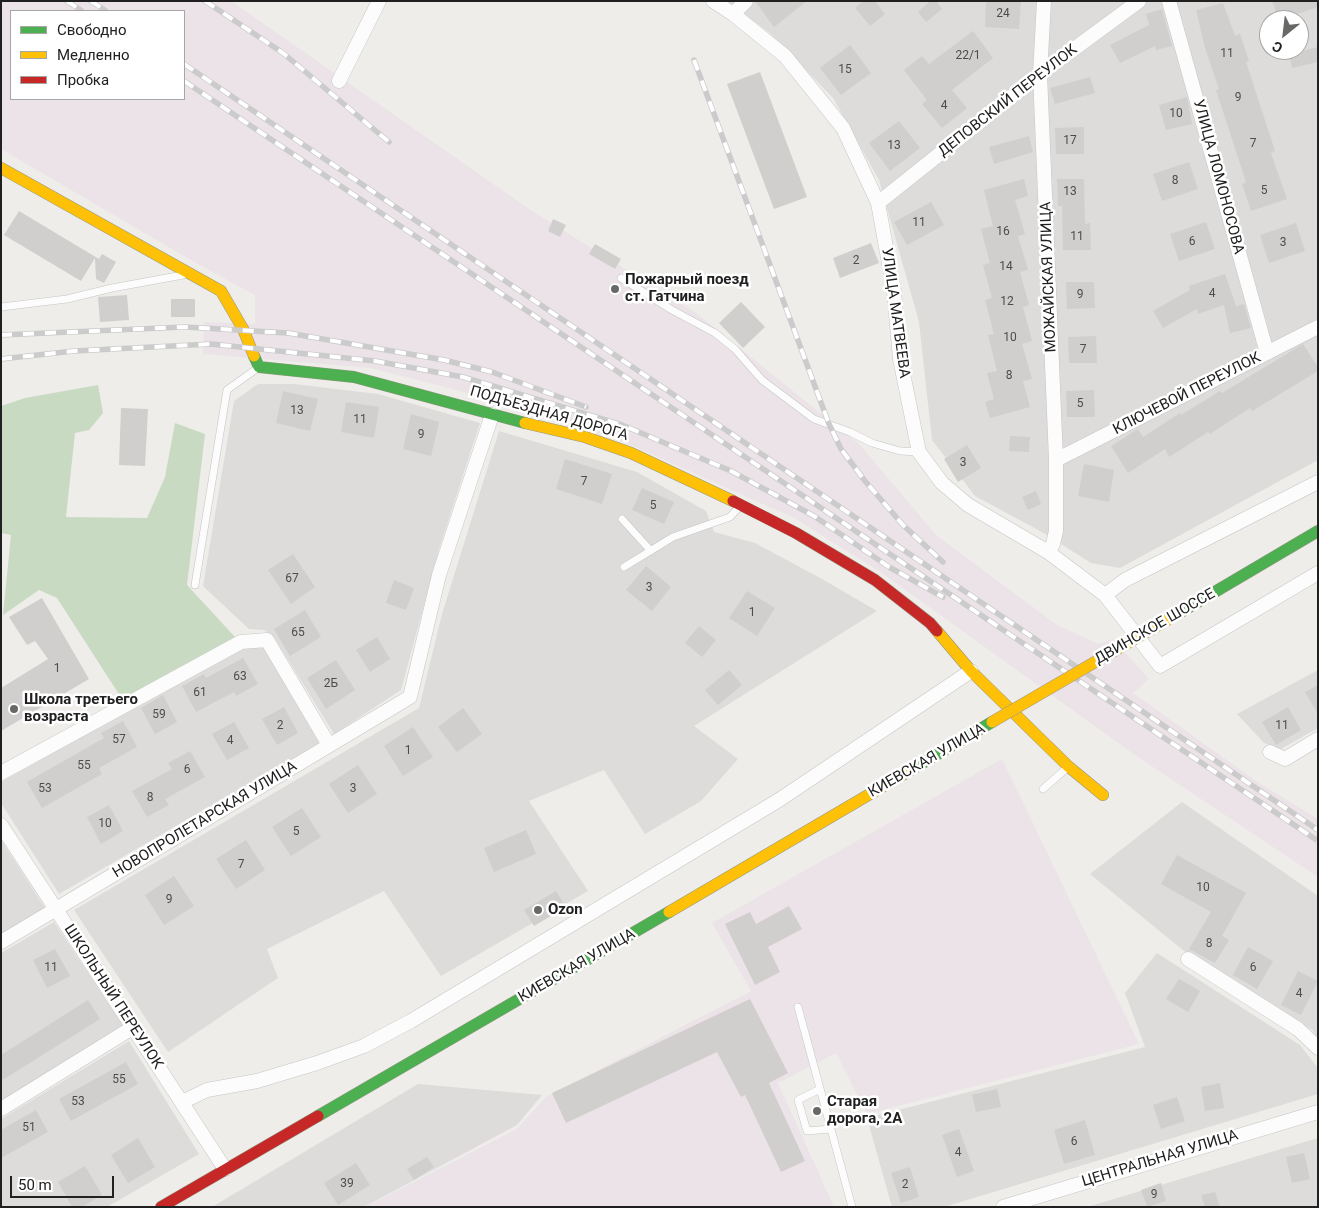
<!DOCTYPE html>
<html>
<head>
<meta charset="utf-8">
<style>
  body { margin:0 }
  #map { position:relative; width:1319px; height:1208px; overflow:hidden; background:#eeedea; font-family:Roboto,sans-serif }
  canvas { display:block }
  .frame { position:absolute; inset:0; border:2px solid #202020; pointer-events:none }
  .legend { position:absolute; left:10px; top:10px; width:175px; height:90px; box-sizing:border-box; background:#fff; border:1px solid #a6a6a6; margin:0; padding:6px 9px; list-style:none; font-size:15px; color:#202020 }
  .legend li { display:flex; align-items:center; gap:10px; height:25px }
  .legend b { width:25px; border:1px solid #a6a6a6 }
  .north { position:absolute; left:1259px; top:10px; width:50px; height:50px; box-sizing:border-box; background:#fff; border:1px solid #a6a6a6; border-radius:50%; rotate:209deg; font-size:14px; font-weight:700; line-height:20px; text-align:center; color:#202020 }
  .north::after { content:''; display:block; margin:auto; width:18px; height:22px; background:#686867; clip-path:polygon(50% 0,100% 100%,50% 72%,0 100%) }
  .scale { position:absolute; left:10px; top:1176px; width:104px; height:22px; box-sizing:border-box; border:2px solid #202020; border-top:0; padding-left:6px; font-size:15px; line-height:18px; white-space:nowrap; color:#202020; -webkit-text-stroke:4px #fff; paint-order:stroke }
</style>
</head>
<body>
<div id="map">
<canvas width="1319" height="1208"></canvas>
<div class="frame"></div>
<ul class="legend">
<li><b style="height:6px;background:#4caf50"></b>Свободно</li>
<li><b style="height:6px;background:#ffc107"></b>Медленно</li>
<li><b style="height:6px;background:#c62828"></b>Пробка</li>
</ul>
<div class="north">С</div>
<div class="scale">50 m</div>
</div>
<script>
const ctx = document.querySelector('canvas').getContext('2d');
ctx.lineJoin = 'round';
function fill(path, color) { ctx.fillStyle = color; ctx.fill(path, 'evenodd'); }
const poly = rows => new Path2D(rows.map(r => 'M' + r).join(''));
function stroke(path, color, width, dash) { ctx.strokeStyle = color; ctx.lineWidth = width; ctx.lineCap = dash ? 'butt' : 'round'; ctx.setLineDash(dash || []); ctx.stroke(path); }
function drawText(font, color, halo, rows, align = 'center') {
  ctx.font = font + ' Roboto,sans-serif'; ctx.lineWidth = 5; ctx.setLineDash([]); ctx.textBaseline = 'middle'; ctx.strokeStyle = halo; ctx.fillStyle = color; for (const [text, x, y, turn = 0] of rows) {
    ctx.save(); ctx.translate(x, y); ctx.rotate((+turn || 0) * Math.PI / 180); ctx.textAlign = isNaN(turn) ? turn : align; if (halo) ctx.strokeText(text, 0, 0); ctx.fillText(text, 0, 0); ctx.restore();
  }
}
fill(poly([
  [727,1,1318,1,1318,460,1120,568,1091,563,1042,532,975,496,932,440,919,322,879,180,833,98,771,34],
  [1269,20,1299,20,1299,50,1269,50],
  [258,384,294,384,378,394,480,423,439,549,401,690,334,734,274,637,264,630,249,629,203,586,234,401],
  [499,431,637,472,706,511,714,532,755,543,822,579,877,611,694,726,738,759,701,801,645,834,604,770,529,801,588,891,441,976,384,891,267,949,278,978,168,1052,74,910,419,708,442,614],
  [263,646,319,743,59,894,1,803,1,782,239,648],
  [1318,670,1318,728,1281,749,1264,743,1237,714],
  [1182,802,1318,896,1318,1038,1312,1030,1184,951,1090,874],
  [1,840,45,908,1,934],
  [54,922,124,1027,1,1103,1,953],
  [1157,953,1300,1045,1318,1068,1318,1094,944,1207,892,1207,867,1118,1145,1047,1125,993],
  [129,1041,199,1154,107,1207,1,1207,1,1119],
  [418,1084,542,1095,517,1125,364,1207,212,1207],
  [1318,1138,1318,1207,1087,1207]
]), '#dddcdb');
fill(poly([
  [1,1,231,1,532,211,696,313,860,445,936,535,1057,625,1098,644,1113,639,1149,679,1133,693,1256,781,1318,819,1318,877,1135,755,882,573,794,518,620,440,460,391,371,368,203,354,204,322,255,324,255,295,196,263,1,149],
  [11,11,184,11,184,99,11,99],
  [1002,759,1139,1044,867,1114,836,1053,778,1083,834,1207,365,1207,517,1129,546,1097,751,991,712,923]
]), '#ebe3e7');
fill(poly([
  [98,385,103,413,89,430,75,433,66,517,147,518,165,477,175,423,205,434,187,585,235,637,122,699,57,598,39,590,3,615,11,535,1,533,1,406,25,398]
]), '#c9dac2');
fill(poly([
  [755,1,807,1,774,27],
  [863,1,875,1,885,14,870,26,855,8],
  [930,1,936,1,942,9,926,22,918,12],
  [986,1,1021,1,1019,29,985,27],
  [1272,1,1318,1,1318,7,1279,20],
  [1223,3,1235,36,1240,34,1249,61,1246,62,1275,151,1271,153,1287,199,1251,211,1242,184,1246,182,1216,90,1219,89,1205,48,1196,10],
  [1162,9,1172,46,1156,50,1155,46,1120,63,1110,45,1149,25,1146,14],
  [973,31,993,58,952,90,967,108,942,128,922,104,927,100,904,70,922,56,929,64],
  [850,45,871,73,841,95,820,68],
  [1318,47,1318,62,1292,68,1289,54],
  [760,72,807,197,774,209,727,84],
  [1090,77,1095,93,1055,104,1050,88],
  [1187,97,1192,124,1166,130,1159,105],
  [899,121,920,148,890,171,869,143],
  [1084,127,1084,154,1056,154,1055,128],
  [1029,136,1033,152,994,164,989,147],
  [1189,162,1198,189,1162,201,1153,174],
  [1024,179,1028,196,1015,200,1025,234,1018,236,1028,270,1020,272,1029,305,1023,307,1032,341,1022,344,1032,379,1023,381,1030,407,990,418,985,402,994,399,987,373,997,371,988,335,994,334,985,300,992,298,983,265,990,263,981,229,993,226,984,190],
  [1057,179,1084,179,1085,224,1090,223,1091,250,1063,250,1062,206,1058,206],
  [931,202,944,225,907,245,894,222],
  [19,211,99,259,102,254,116,262,104,283,96,279,95,258,81,281,4,235],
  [553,219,566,225,560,237,548,231],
  [1206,222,1215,249,1179,261,1170,234],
  [1296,223,1305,251,1269,263,1260,235],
  [871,243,879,263,840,278,833,258],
  [595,244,621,259,615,269,589,254],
  [1225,274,1236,306,1244,304,1251,328,1230,333,1224,305,1198,314,1197,309,1163,328,1153,311,1190,290,1189,286],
  [1066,282,1094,282,1095,308,1067,309],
  [127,295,129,320,100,322,98,297],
  [171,299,195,299,195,317,171,317],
  [741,302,765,327,743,348,719,323],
  [1096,336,1097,363,1069,363,1068,337],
  [1303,344,1318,367,1318,371,1252,411,1250,408,1210,434,1208,432,1169,457,1165,449,1128,473,1111,446,1138,429,1143,437,1180,413,1181,415,1220,391,1222,393],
  [1094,390,1095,417,1067,417,1066,391],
  [283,391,318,399,310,431,276,423],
  [346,402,379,407,374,438,341,432],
  [121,408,148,409,145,466,119,465],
  [411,414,439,422,431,456,403,449],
  [1010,436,1030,437,1029,452,1009,451],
  [967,445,981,468,958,482,944,459],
  [565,459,612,474,602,504,556,489],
  [1084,464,1114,470,1109,502,1078,496],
  [642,488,674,502,664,524,632,510],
  [1036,491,1041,504,1028,510,1022,497],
  [293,554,315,587,291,604,268,570],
  [646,566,671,587,652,611,626,590],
  [394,580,414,588,406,610,386,603],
  [747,591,775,608,757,636,729,618],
  [42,598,89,679,1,731,1,688,48,659,35,641,27,645,9,617],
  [305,610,321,637,290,656,274,629],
  [699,626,716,640,702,657,685,643],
  [377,637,390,659,370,672,356,650],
  [243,658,258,684,236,696,234,692,196,712,182,686,204,674,206,678],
  [336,660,355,690,326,709,307,678],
  [729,670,742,685,718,705,705,690],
  [1318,685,1318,714,1305,692],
  [163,695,177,722,155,734,141,708],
  [284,707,298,733,277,745,262,719],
  [1288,707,1301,730,1276,745,1262,722],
  [463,708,482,734,457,752,438,727],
  [123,721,137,747,99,768,102,774,42,808,27,782,104,738,101,733],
  [234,722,249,748,227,760,212,734],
  [413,727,433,757,403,776,384,746],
  [190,751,205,777,165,799,169,805,147,817,132,791,172,769,168,763],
  [358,765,377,794,348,813,329,784],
  [109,805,123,831,101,844,87,817],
  [302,808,321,837,291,856,272,827],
  [526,830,536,854,494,872,484,848],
  [246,840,265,870,236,889,216,859],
  [1177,855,1246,893,1222,936,1229,940,1215,963,1189,949,1211,912,1161,884],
  [174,876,194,906,164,925,145,895],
  [556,891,566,907,534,926,524,910],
  [789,906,802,929,768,947,780,972,755,985,725,924,750,912,756,924],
  [1248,947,1273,961,1257,989,1233,975],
  [55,949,70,976,47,988,33,960],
  [1298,971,1318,981,1301,1015,1281,1005],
  [1179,979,1200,991,1188,1012,1166,999],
  [750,999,788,1073,769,1083,805,1161,781,1172,745,1095,741,1097,717,1052,566,1123,552,1093],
  [88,1000,100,1019,1,1081,1,1055],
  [126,1062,138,1084,71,1121,59,1099],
  [1220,1083,1224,1108,1205,1111,1201,1087],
  [997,1089,1001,1107,976,1112,972,1095],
  [1177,1097,1185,1121,1161,1129,1153,1105],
  [36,1110,48,1132,1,1158,1,1130],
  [1085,1120,1095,1155,1064,1164,1054,1130],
  [959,1129,974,1171,957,1177,942,1135],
  [138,1138,155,1167,128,1183,111,1155],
  [1304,1153,1310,1179,1292,1183,1286,1157],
  [427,1157,434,1167,414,1180,407,1169],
  [356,1163,370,1185,338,1205,324,1183],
  [85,1166,102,1195,82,1207,72,1207,58,1182],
  [910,1167,919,1197,901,1203,891,1173],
  [1161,1183,1166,1201,1147,1207,1141,1190],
  [1215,1192,1220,1207,1205,1207,1201,1195]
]), '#d1cfcd');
const lane = poly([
  [621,278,672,310,715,333,735,349,762,380,814,419,850,432,872,443,900,451,919,452],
  [1,307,67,299,112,288,183,275],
  [622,519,651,551],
  [624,567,673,537,730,517,739,507],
  [195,585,227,390,259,367],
  [1043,789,1068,767],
  [798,1007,852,1207],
  [820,1089,798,1100,807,1131,831,1129]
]);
const street = poly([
  [713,1,733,14,785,56,843,128,878,203,894,291,900,359,919,452,942,483,968,505,1048,552,1105,595,1160,666,1318,573],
  [1044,1,1040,74,1056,460,1056,531,1053,544,1048,552],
  [1169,1,1267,353],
  [733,14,746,1],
  [339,81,379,1],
  [878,203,1040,74,1139,1],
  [1056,460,1318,327],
  [1105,595,1125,580,1318,482],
  [1270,752,1285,759,1318,739],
  [1,773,241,642,267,640,329,745],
  [1,825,225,1169],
  [1,942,410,697,439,575,492,415],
  [1188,959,1298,1029,1318,1048],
  [182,1102,207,1090,257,1081,317,1063,364,1046,411,1021,779,800,971,671],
  [1,1109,132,1028],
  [1003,1207,1318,1112]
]);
const fast = poly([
  [254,356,259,367,354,377,525,423],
  [1174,616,1318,531],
  [904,774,992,722],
  [318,1116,669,912]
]);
const slow = poly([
  [1,168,221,291,243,329,254,356],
  [525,423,585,437,631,453,733,501],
  [937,631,971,671,1069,767,1103,795],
  [669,912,904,774]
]);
const jam = poly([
  [733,501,796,533,875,580,930,623,937,631],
  [161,1207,318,1116]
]);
stroke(lane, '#c5c5c4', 8);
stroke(street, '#c5c5c4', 15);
stroke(fast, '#949783', 12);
stroke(slow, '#949783', 12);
stroke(jam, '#949783', 12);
stroke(lane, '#fcfcfc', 7);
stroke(street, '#fcfcfc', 14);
stroke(fast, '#4caf50', 11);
stroke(slow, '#ffc107', 11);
stroke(jam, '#c62828', 11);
const rail = poly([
  [67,1,82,11],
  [91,1,106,11],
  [205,1,283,53,389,142],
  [694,60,829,424,841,449,865,481,903,525,943,562],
  [184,64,1318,830],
  [184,81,1318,841],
  [1,335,185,327,288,333,444,360,492,372,586,407],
  [1,359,74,351,211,344,375,361,463,377,622,425,731,471,814,516,889,567,943,597]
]);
stroke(rail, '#cbcbcb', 5.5);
stroke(rail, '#fff', 4, [11]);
const slowBridge = poly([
  [992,722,1174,616]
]);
stroke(slowBridge, '#a39b88', 12, []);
stroke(slowBridge, '#ffc107', 11);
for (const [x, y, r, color] of [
  [615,289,5,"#686867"],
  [14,709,5,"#686867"],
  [538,910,5,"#686867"],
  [817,1111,5,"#686867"]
]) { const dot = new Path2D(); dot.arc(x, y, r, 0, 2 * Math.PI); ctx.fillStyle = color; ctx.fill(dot); stroke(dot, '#fff', 2); }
drawText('12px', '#4c4c4b', null, [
  ["24",1003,14],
  ["11",1227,54],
  ["22/1",968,56],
  ["15",845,70],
  ["9",1238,98],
  ["4",944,106],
  ["10",1176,114],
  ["17",1070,141],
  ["7",1253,144],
  ["13",894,146],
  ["8",1175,181],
  ["5",1264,191],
  ["13",1070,192],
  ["11",919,223],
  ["16",1003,232],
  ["11",1077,237],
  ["6",1192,242],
  ["3",1283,243],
  ["2",856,261],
  ["14",1006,267],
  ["4",1212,294],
  ["9",1080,295],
  ["12",1007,302],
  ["10",1010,338],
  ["7",1083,350],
  ["8",1009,376],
  ["5",1080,404],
  ["13",297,411],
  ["11",360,420],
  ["9",421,435],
  ["3",963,463],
  ["7",584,482],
  ["5",653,506],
  ["67",292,579],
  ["3",649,588],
  ["1",752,613],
  ["65",298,633],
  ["1",57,669],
  ["63",240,677],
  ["2Б",331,684],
  ["61",200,693],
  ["59",159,715],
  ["2",280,726],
  ["11",1282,726],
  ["57",119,740],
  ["4",230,741],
  ["1",408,751],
  ["55",84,766],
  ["6",187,770],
  ["53",45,789],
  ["3",353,789],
  ["8",150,798],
  ["10",105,824],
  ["5",296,832],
  ["7",241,865],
  ["10",1203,888],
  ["9",169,900],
  ["8",1209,944],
  ["11",51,968],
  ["6",1253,968],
  ["4",1299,994],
  ["55",119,1080],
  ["53",78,1102],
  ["51",29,1128],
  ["6",1074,1142],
  ["4",958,1153],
  ["39",347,1184],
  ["2",905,1185],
  ["9",1154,1195]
]);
drawText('15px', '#202020', '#fff', [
  ["ДЕПОВСКИЙ ПЕРЕУЛОК",1008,101,-38],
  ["УЛИЦА ЛОМОНОСОВА",1218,177,75],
  ["МОЖАЙСКАЯ УЛИЦА",1049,277,-92],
  ["УЛИЦА МАТВЕЕВА",895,313,82],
  ["КЛЮЧЕВОЙ ПЕРЕУЛОК",1187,394,-27],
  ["ПОДЪЕЗДНАЯ ДОРОГА",549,414,16],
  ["ДВИНСКОЕ ШОССЕ",1155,627,-30],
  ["КИЕВСКАЯ УЛИЦА",927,761,-30],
  ["НОВОПРОЛЕТАРСКАЯ УЛИЦА",205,820,-31],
  ["КИЕВСКАЯ УЛИЦА",577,966,-30],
  ["ШКОЛЬНЫЙ ПЕРЕУЛОК",113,997,57],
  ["ЦЕНТРАЛЬНАЯ УЛИЦА",1160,1159,-17]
]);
drawText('bold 15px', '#202020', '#fff', [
  ["Пожарный поезд",625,280],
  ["ст. Гатчина",625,297],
  ["Школа третьего",24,700],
  ["возраста",24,717],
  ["Ozon",548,910],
  ["Старая",827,1102],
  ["дорога, 2А",827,1119]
], 'left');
</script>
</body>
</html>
